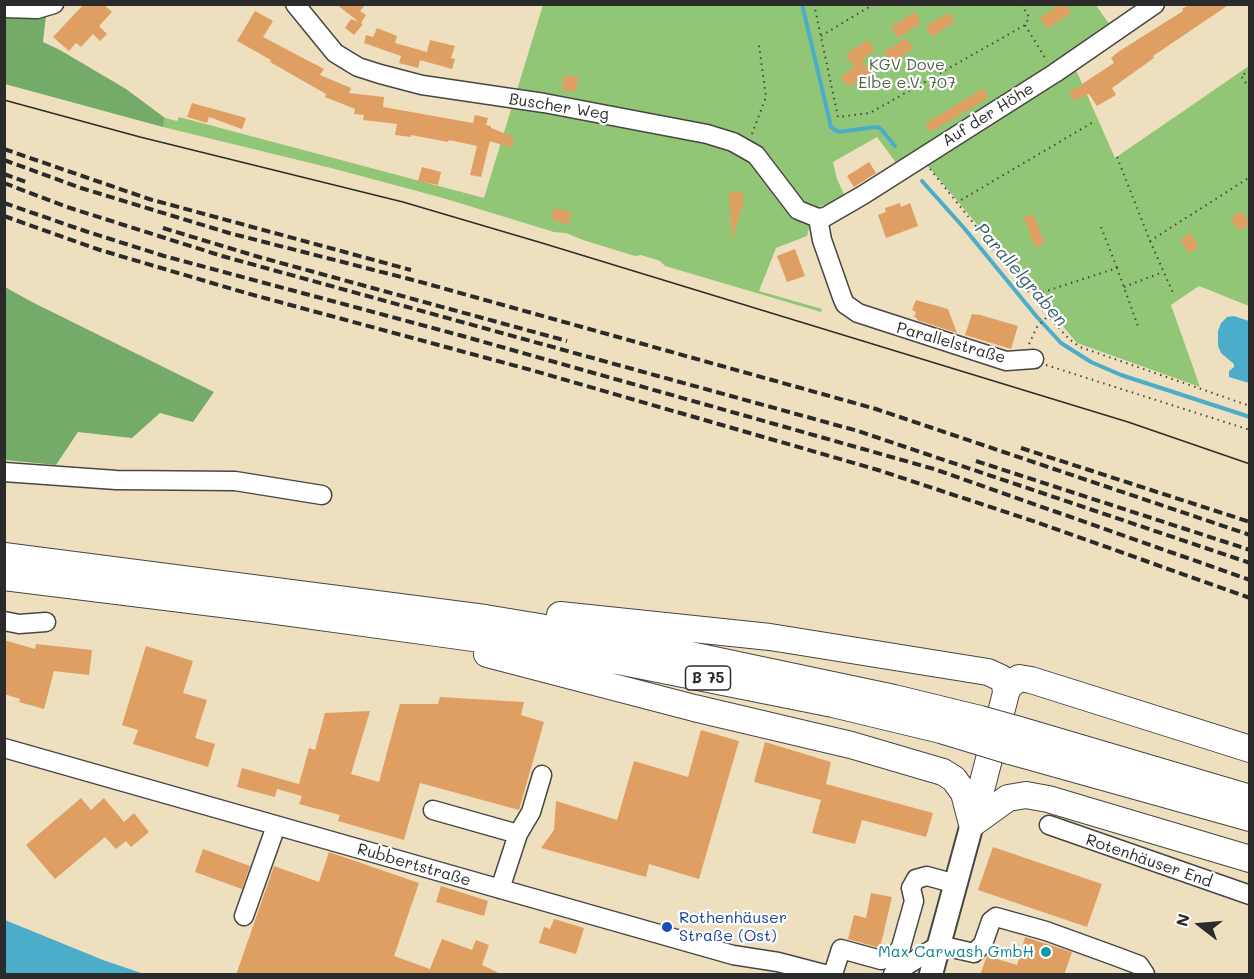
<!DOCTYPE html>
<html>
<head>
<meta charset="utf-8">
<style>
  body { margin:0 }
  #map { position:relative; width:1254px; height:979px; overflow:hidden; background:#eedfbf; font-family:Mali,sans-serif }
  canvas { display:block }
  .frame { position:absolute; inset:0; border:6px solid #2b2b2b; pointer-events:none }
  .north { position:absolute; left:1170px; top:895px; width:60px; height:60px; -webkit-text-stroke:4px #fff; paint-order:stroke; rotate:286deg; font-size:16px; font-weight:700; line-height:24px; text-align:center; color:#2b2b2b }
  .north::after { content:''; display:block; margin:auto; width:21px; height:27px; background:#2b2b2b; clip-path:polygon(50% 0,100% 100%,50% 72%,0 100%) }
</style>
</head>
<body>
<div id="map">
<canvas width="1254" height="979"></canvas>
<div class="frame"></div>
<div class="north">N</div>
</div>
<script>
const ctx = document.querySelector('canvas').getContext('2d');
ctx.lineJoin = 'round';
function fill(path, color) { ctx.fillStyle = color; ctx.fill(path, 'evenodd'); }
const poly = rows => new Path2D(rows.map(r => 'M' + r).join(''));
function stroke(path, color, width, dash) { ctx.strokeStyle = color; ctx.lineWidth = width; ctx.lineCap = dash ? 'butt' : 'round'; ctx.setLineDash(dash || []); ctx.stroke(path); }
function drawText(font, color, halo, rows, align = 'center') {
  ctx.font = font + ' Mali,sans-serif'; ctx.lineWidth = 4.5; ctx.setLineDash([]); ctx.textBaseline = 'middle'; ctx.strokeStyle = halo; ctx.fillStyle = color; for (const [text, x, y, turn = 0] of rows) {
    ctx.save(); ctx.translate(x, y); ctx.rotate((+turn || 0) * Math.PI / 180); ctx.textAlign = isNaN(turn) ? turn : align; if (halo) ctx.strokeText(text, 0, 0); ctx.fillText(text, 0, 0); ctx.restore();
  }
}
fill(poly([
  [1095,4,1113,29,897,164,877,137,833,162,837,179,846,199,814,208,807,236,776,248,759,291,822,309,821,312,665,266,660,261,641,255,635,256,583,240,566,233,554,232,443,198,331,168,163,127,165,118,177,121,179,117,484,198,543,5],
  [1249,66,1249,306,1199,286,1171,305,1200,387,1077,343,927,165,1076,70,1115,158]
]), '#91c677');
fill(poly([
  [4,12,46,15,43,42,60,50,126,89,165,118,163,127,5,84],
  [5,287,30,301,214,392,193,422,160,413,132,438,78,432,56,465,5,460]
]), '#74ab68');
fill(poly([
  [1234,316,1249,321,1249,383,1229,377,1229,371,1234,367,1234,364,1221,353,1218,346,1218,331,1221,323,1227,317],
  [5,920,103,960,144,974,5,974]
]), '#4cadcb');
stroke(poly([
  [802,4,831,127,838,132,875,127,880,128,895,146],
  [922,181,964,228,1037,317,1061,343,1091,362,1121,375,1250,417]
]), '#4cadcb', 4);
fill(poly([
  [84,4,103,4,112,12,99,26,107,34,100,41,93,34,81,47,76,43,69,51,53,37],
  [336,4,366,4,360,11,366,15,361,23,363,24,354,35,345,28,351,19,359,22],
  [1060,4,1065,4,1071,13,1047,29,1040,18],
  [1190,4,1230,4,1153,56,1154,58,1112,88,1116,95,1097,106,1089,94,1074,101,1069,91,1083,85,1082,84,1114,63,1111,58,1118,52,1183,11,1182,9],
  [255,11,273,21,263,37,324,69,320,75,351,88,349,93,384,97,383,107,473,123,475,115,488,118,486,125,491,126,491,128,514,137,511,148,490,141,481,177,470,175,477,146,449,140,448,142,411,135,411,137,395,135,397,124,363,120,364,115,354,114,355,109,325,97,326,94,270,62,271,60,237,41],
  [915,12,921,23,898,38,891,27],
  [949,13,955,22,932,37,926,26],
  [377,28,397,36,395,43,427,52,430,40,455,46,451,58,455,59,452,69,420,60,418,68,399,63,401,56,364,43,366,35,373,37],
  [907,38,913,49,891,63,884,52],
  [868,40,875,51,862,59,871,73,848,87,841,76,854,68,846,54],
  [564,75,578,77,576,92,562,90],
  [984,88,988,98,930,132,925,124],
  [192,103,246,118,242,129,209,117,207,123,187,117],
  [869,162,876,173,854,187,847,176],
  [422,167,441,172,438,185,418,181],
  [729,192,743,192,743,204,732,240],
  [900,203,901,207,910,203,918,226,886,238,878,215,886,212,885,208],
  [554,208,572,212,568,225,551,219],
  [1242,211,1250,224,1239,231,1231,218],
  [1033,214,1045,244,1035,247,1024,217],
  [1191,233,1199,247,1189,253,1180,240],
  [795,249,805,276,787,282,777,256],
  [916,300,948,309,957,333,917,320,917,318,914,317,916,312,912,310],
  [972,314,977,315,977,314,1018,326,1011,349,965,335],
  [4,640,35,649,36,644,92,650,89,675,54,671,44,709,19,702,20,699,4,694],
  [146,646,193,661,183,693,207,700,195,738,215,744,208,767,133,744,138,730,122,725],
  [440,697,524,702,521,715,544,722,519,810,420,783,404,840,338,821,340,815,299,804,302,796,277,789,275,797,237,787,242,768,299,784,309,748,315,750,325,713,370,711,351,774,379,782,400,704,438,704],
  [701,730,739,741,699,879,649,864,646,877,541,848,554,830,556,801,617,820,634,761,688,777],
  [765,742,831,762,826,784,933,813,926,837,862,820,855,844,812,833,821,800,754,782],
  [81,798,91,810,104,798,124,822,134,813,149,832,131,847,126,841,116,849,105,837,55,879,26,845],
  [993,847,1102,884,1087,927,978,890],
  [203,849,250,866,242,889,195,872],
  [329,852,419,883,394,956,430,969,442,939,472,950,476,940,489,945,482,965,503,975,236,975,274,866,319,882],
  [441,886,488,901,484,916,436,902],
  [871,893,892,897,880,948,848,939,854,915,866,918],
  [554,919,584,928,576,954,539,943,544,927,550,929],
  [1025,937,1072,952,1064,975,980,975,987,956,1017,965]
]), '#df9f63');
const minor = poly([
  [295,4,335,53,358,67,380,74,422,85,544,103,707,134,733,142,756,155,798,210,818,218,825,217,863,195,1055,73,1155,4],
  [4,8,37,9,54,4],
  [818,218,822,240,842,297,845,304,858,313,1006,361,1034,359],
  [4,472,116,480,235,481,322,495],
  [4,621,19,624,46,622],
  [4,748,733,955,778,962,824,974],
  [433,810,518,834],
  [1049,825,1250,895],
  [500,889,518,834,531,812,542,775],
  [244,916,276,826],
  [833,974,841,949,881,960,895,956,901,947,914,901,911,888,916,879,927,876,956,884],
  [893,974,939,945,974,953,983,944,991,921,996,917,1046,931,1115,956,1139,965,1145,974]
]);
const major = poly([
  [931,974,972,824]
]);
const highway = poly([
  [4,556,485,618,624,641,894,698,980,719],
  [4,577,262,609,517,644,623,662,833,704,941,730,974,740],
  [560,615,770,637,988,672,1001,678,1005,684,1006,693],
  [487,654,694,708,851,745,943,772,954,779,964,793,972,824],
  [1016,729,1250,798],
  [1010,751,1250,818],
  [973,821,1006,693,1009,686,1019,678,1031,680,1250,749],
  [972,824,1008,798,1026,795,1048,799,1250,859]
]);
stroke(minor, '#484641', 21);
stroke(major, '#484641', 26);
stroke(highway, '#484641', 28);
stroke(poly([
  [814,4,838,117,870,113,1025,25,1029,17,1021,4],
  [1025,25,1047,61],
  [821,36,874,4],
  [1250,70,1241,76,1250,89],
  [752,134,766,97,759,45],
  [1117,157,1150,241,1250,177],
  [930,169,1048,316,1069,339,1080,347,1250,406],
  [956,203,1095,121],
  [1101,227,1117,268],
  [1150,241,1174,295],
  [1124,287,1163,272],
  [1031,296,1117,268,1139,329],
  [1029,344,1037,327,1048,316],
  [1046,365,1250,430]
]), '#484641', 2, [1.5, 4.5]);
stroke(minor, '#fff', 18);
stroke(major, '#fff', 22);
stroke(highway, '#fff', 26);
stroke(poly([
  [4,100,140,137,403,202,542,243,1128,422,1250,464]
]), '#2b2b2b', 1.5);
stroke(poly([
  [4,149,149,199,411,270],
  [4,160,81,188,229,233,417,281,876,409,1250,535],
  [4,174,29,183],
  [4,183,67,207,222,256,858,431,1250,563],
  [4,203,85,231,164,256,459,335,934,469,1250,580],
  [4,216,100,250,246,293,531,370,878,470,1036,522,1250,598],
  [163,228,259,257,567,341],
  [1021,448,1250,522],
  [976,461,1250,550]
]), '#2b2b2b', 4, [9, 4.5]);
const highwayBridge = poly([
  [980,719,1016,729],
  [974,740,1010,751]
]);
stroke(highwayBridge, '#484641', 28, []);
stroke(highwayBridge, '#fff', 26);
for (const [x, y, r, color] of [
  [667,927,6,"#1a4fb4"],
  [1046,952,6,"#0f9aa8"]
]) { const dot = new Path2D(); dot.arc(x, y, r, 0, 2 * Math.PI); ctx.fillStyle = color; ctx.fill(dot); stroke(dot, '#fff', 2); }
for (const [x, y, w] of [
  [708,678,45]
]) { const box = new Path2D(); box.roundRect(x - w / 2, y - 12, w, 24, 4.5); ctx.fillStyle = '#fff'; ctx.fill(box); stroke(box, '#2b2b2b', 1.5); }
drawText('bold 15px', '#2b2b2b', null, [
  ["B 75",708,678]
]);
drawText('16px', '#4f6146', '#fff', [
  ["KGV Dove",907,65],
  ["Elbe e.V. 707",907,83]
]);
drawText('16px', '#2b2b2b', '#fff', [
  ["Buscher Weg",559,107,9],
  ["Auf der Höhe",988,115,-32],
  ["Parallelstraße",951,343,16],
  ["Rotenhäuser End",1149,861,19],
  ["Rubbertstraße",414,865,16]
]);
drawText('16px', '#164399', '#fff', [
  ["Rothenhäuser",679,918],
  ["Straße (Ost)",679,936]
], 'left');
drawText('16px', '#0d838f', '#fff', [
  ["Max Carwash GmbH",1034,952]
], 'right');
drawText('italic 18px', '#385f6b', '#fff', [
  ["Parallelgraben",1021,275,49]
]);
</script>
</body>
</html>
